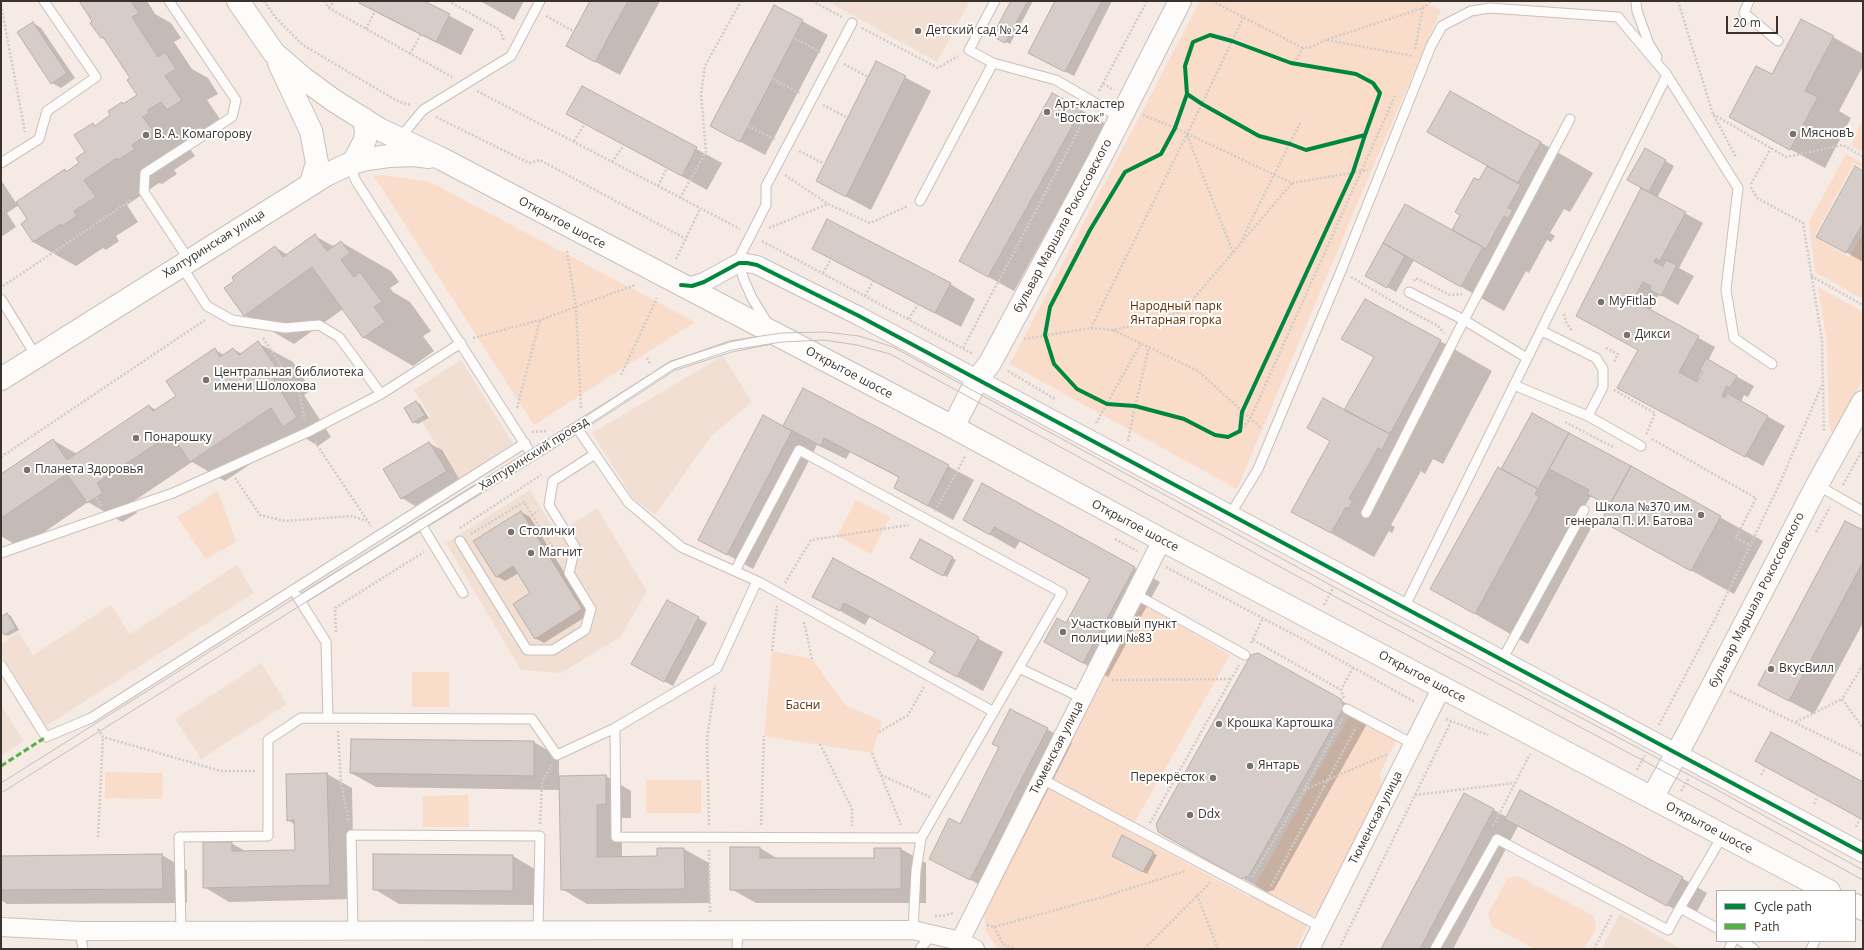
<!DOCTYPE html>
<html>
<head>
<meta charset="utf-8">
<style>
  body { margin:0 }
  #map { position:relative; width:1864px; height:950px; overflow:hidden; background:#f5eae4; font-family:"Open Sans",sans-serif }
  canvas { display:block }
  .frame { position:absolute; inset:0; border:2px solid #39322d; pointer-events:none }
  .legend { position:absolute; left:1716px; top:890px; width:140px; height:52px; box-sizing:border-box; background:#fff; border:1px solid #b0adab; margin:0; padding:5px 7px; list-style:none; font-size:12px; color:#39322d }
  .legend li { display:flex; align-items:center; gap:8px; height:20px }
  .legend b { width:20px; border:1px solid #b0adab }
  .scale { position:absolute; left:1726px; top:16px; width:52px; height:18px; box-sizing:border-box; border:2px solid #39322d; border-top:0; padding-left:5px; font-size:12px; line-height:14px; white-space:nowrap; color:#39322d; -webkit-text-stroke:3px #fff; paint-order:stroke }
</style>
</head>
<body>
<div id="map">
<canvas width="1864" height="950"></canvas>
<div class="frame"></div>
<ul class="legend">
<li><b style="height:5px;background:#00873e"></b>Cycle path</li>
<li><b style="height:5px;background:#56b246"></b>Path</li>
</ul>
<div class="scale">20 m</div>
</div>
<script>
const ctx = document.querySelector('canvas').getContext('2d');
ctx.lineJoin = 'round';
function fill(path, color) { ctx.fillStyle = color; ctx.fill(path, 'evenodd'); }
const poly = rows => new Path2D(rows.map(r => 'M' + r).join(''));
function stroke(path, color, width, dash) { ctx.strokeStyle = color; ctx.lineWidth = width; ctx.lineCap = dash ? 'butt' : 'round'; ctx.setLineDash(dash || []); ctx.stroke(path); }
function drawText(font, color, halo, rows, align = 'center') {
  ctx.font = font + ' "Open Sans",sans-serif'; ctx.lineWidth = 4; ctx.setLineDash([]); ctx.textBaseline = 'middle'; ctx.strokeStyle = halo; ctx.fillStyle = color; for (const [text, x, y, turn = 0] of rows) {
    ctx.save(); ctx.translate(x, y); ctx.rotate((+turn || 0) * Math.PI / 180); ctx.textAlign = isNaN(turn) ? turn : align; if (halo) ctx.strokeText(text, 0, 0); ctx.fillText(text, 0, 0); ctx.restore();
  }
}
fill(poly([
  [827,1,970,1,937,62],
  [723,356,752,402,712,435,655,515,633,498,592,433],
  [461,360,513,443,458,479,422,422,431,417,414,390],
  [530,490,557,534,597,508,647,591,620,637,561,673,521,670,446,543],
  [237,565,254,593,46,726,1,654,1,645,18,632,33,655,111,605,130,634],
  [261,663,287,704,201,759,175,719],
  [1,706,24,741,1,756],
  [1620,914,1681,949,1601,949]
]), '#f2dfd4');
fill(poly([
  [1200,1,1420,1,1441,10,1372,169,1237,489,1010,364],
  [1863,119,1863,153,1851,145],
  [1846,154,1863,163,1863,168,1854,163,1814,237,1849,257,1863,233,1863,294,1861,298,1815,272,1809,222],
  [383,175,430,182,695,322,534,425,374,176],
  [1818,287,1863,312,1863,379,1833,435,1829,426,1827,341],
  [218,491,236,542,206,559,177,517],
  [856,500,890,517,871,554,837,536],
  [1142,604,1230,655,1129,832,1249,897,1303,799,1313,779,1349,717,1396,741,1380,773,1382,792,1320,911,1312,916,1296,949,1000,949,997,947,986,932,984,910],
  [772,651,812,659,846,706,882,721,872,753,764,736],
  [412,672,449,672,449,707,412,707],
  [105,772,163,773,162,799,105,798],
  [646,780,701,780,701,813,646,813],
  [468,795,469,827,423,827,423,796],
  [1518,876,1594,916,1596,929,1584,949,1535,949,1492,927,1488,914,1508,878]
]), '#f9dcca');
fill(poly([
  [80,1,147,1,155,14,171,23,181,38,174,42,192,69,208,78,218,94,207,100,224,125,210,134,200,128,190,135,191,138,185,142,195,156,174,170,177,174,162,184,159,183,127,205,138,222,116,236,119,241,106,250,103,248,76,266,33,242,29,220,19,205,7,213,16,227,1,237,1,180,16,203,65,170,68,172,81,164,87,152,93,124,97,126,139,95,131,78,106,40,101,37,94,22],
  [361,1,422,1,474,29,461,55,385,17,360,2],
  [480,1,524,1,514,20],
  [591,1,660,1,620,75,592,60],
  [1012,1,1033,1,1010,44,993,35],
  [1056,1,1112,1,1074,76,1038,58],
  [774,6,828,35,765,155,711,126],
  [33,23,41,28,75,78,61,88,52,83],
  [1833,37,1863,54,1863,66,1839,111,1851,118,1825,168,1730,117,1772,76],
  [876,62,931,91,871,210,817,181],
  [582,87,722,163,707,190,568,114],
  [1081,110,1106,124,1014,291,985,275],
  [1540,142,1593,173,1570,212,1564,209,1550,233,1555,236,1551,242,1547,240,1529,273,1526,271,1504,311,1414,260,1396,292,1367,275,1405,205,1452,231,1488,166],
  [1645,149,1674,166,1657,198,1703,223,1679,268,1694,276,1678,305,1659,294,1650,311,1715,347,1708,361,1754,386,1748,397,1744,395,1741,402,1785,426,1763,466,1635,397,1639,350,1577,315,1642,187],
  [1702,371,1704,372,1698,384,1696,383],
  [1863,172,1863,262,1818,236],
  [315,236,335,247,341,242,391,271,399,282,390,288,393,292,410,302,431,331,423,336,434,351,413,366,363,337,343,309,294,344,244,315,275,247,288,255],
  [813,249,950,284,975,299,961,327],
  [1440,341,1492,371,1443,464,1433,459,1425,474,1421,471,1391,525,1395,527,1392,533,1389,531,1374,557,1293,512,1331,441,1345,411],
  [258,343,293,362,311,390,304,395,331,437,318,446,297,433,225,481,192,462,131,503,137,513,122,522,88,502,21,548,1,536,1,475,53,440,77,454,149,406,156,410,177,396,215,350,224,355,233,349,242,354],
  [803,389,974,480,953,520,895,488,900,478,850,452,846,459,817,445,753,569,699,539,783,427],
  [416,402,420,404,429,418,418,424,414,422],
  [1533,414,1763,541,1734,594,1645,545,1610,507,1591,496,1580,514,1589,520,1586,525,1591,528,1528,644,1431,589],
  [429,443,442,450,459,479,415,506,402,498],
  [983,485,1160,582,1108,677,1070,656,1066,624,1091,579,1020,541,1015,549,989,534],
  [521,512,530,517,590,614,544,643,535,638,531,594,519,573,505,581,496,576],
  [1863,531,1863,623,1814,714,1785,699],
  [920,541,956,560,947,577,911,557],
  [833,560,1003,652,983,691,930,662,936,652,870,616,865,625,814,596],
  [667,601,707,623,673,686,633,664],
  [7,614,11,616,19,630,8,636,4,634,1,628,1,618],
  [1340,700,1366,714,1368,722,1274,890,1267,892,1185,846],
  [1047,729,1072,743,995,893,930,858],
  [352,740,534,742,559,757,559,777,606,776,631,791,631,818,622,818,622,858,658,857,658,849,684,849,709,863,710,903,587,904,562,889,560,790,376,787,351,773],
  [327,774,352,788,354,899,229,902,204,887,231,843,247,852,296,851,295,825,288,820,287,775],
  [1464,794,1507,817,1682,878,1707,893,1693,919,1518,826,1453,949,1382,949],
  [1123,837,1157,855,1147,874,1113,856],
  [760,848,778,859,875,859,901,849,926,863,926,903,756,903,731,889],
  [162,855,187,870,187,903,7,904,1,900,1,857],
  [513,856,538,871,537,905,399,904,374,889]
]), '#0003');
const building = poly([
  [79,1,131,1,139,13,132,17,158,57,165,52,176,69,165,76,182,100,167,110,161,102,148,110,149,113,143,117,153,131,132,145,135,149,118,160,117,158,84,180,96,197,74,211,77,216,62,226,61,224,33,242,21,224,27,219,16,202,65,169,66,172,79,163,76,158,85,152,74,135,93,123,95,126,110,115,108,111,122,102,123,104,137,95,127,80,130,78,103,37,101,38,90,23,92,21,79,1],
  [359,1,424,1,450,14,436,42,359,3,359,1],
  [590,1,628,1,595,62,566,46,590,1],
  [1011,1,1028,1,1005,43,992,36,1011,1],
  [1055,1,1102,1,1065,72,1028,53,1055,1],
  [774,5,803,20,740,142,710,126,774,5],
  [1801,19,1834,36,1805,91,1818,97,1790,150,1729,117,1756,66,1772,74,1801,19],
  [33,22,67,73,51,84,17,32,33,22],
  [876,61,906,76,846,197,816,181,876,61],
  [582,86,697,147,682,176,566,114,582,86],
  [1450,91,1541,142,1518,183,1427,132,1450,91],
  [1052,93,1082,109,988,277,959,261,1052,93],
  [1645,148,1666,160,1649,192,1627,180,1645,148],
  [1487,166,1521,185,1508,208,1513,210,1508,219,1504,216,1486,249,1452,230,1460,215,1455,212,1474,178,1479,180,1487,166],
  [1855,166,1863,171,1863,223,1846,253,1816,237,1855,166],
  [1641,188,1686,212,1660,261,1656,258,1654,262,1663,266,1666,260,1677,265,1661,296,1650,290,1651,286,1643,282,1633,300,1699,336,1679,372,1697,382,1703,372,1700,370,1706,358,1737,376,1730,388,1727,386,1722,396,1725,398,1727,393,1768,416,1745,457,1617,388,1638,350,1576,316,1641,188],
  [1405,204,1483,247,1461,287,1383,243,1405,204],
  [827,219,951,283,935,313,812,249,827,219],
  [315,234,327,251,341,241,350,253,341,260,354,277,360,272,382,302,374,307,385,322,363,338,312,267,244,316,224,288,234,281,232,277,275,246,283,257,315,234],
  [1383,243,1405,256,1387,288,1365,276,1383,243],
  [1365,299,1441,340,1390,434,1344,410,1374,357,1341,339,1365,299],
  [258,341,278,370,271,375,297,417,283,427,271,408,190,462,171,434,97,483,103,493,87,503,67,474,1,518,1,474,53,439,67,460,149,405,153,411,176,396,166,381,215,348,220,357,233,348,239,355,258,341],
  [803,388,949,465,928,506,894,488,899,477,824,438,821,446,783,426,803,388],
  [1323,398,1390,434,1382,450,1378,448,1349,499,1353,501,1348,509,1346,507,1331,533,1291,512,1330,441,1307,428,1323,398],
  [416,401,425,415,413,423,404,408,416,401],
  [1532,413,1569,433,1538,489,1501,469,1532,413],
  [763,415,792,431,727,555,698,540,763,415],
  [1569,433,1631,466,1609,506,1587,494,1589,490,1549,469,1569,433],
  [429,442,447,471,401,499,383,469,429,442],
  [1631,466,1721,516,1691,571,1601,521,1631,466],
  [1498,467,1538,489,1535,494,1539,497,1475,614,1430,589,1498,467],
  [982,483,1135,567,1083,663,1044,642,1057,618,1066,623,1090,579,994,527,990,535,963,520,982,483],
  [521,511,582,609,535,639,513,604,530,593,513,566,496,577,473,541,521,511],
  [1845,521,1863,530,1863,562,1789,701,1758,685,1845,521],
  [920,539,953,557,943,576,910,558,920,539],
  [833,558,979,637,957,677,929,662,935,652,844,603,840,611,812,597,833,558],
  [667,600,699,617,664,682,631,664,667,600],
  [7,613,16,628,4,635,1,630,1,617,7,613],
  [1258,653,1341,699,1344,707,1249,876,1241,879,1158,832,1156,824,1251,655,1258,653],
  [1010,709,1048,728,970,880,929,859,949,818,960,824,999,747,992,744,1010,709],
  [1771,732,1863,782,1863,820,1755,761,1771,732],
  [351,739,534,741,534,776,350,773,351,739],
  [327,773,330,885,203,888,203,842,232,842,232,851,295,850,294,820,287,821,286,774,327,773],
  [606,775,606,804,597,805,597,857,657,856,657,848,684,848,685,889,561,890,559,776,606,775],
  [1520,790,1683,877,1667,906,1505,819,1520,790],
  [1464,793,1494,809,1420,949,1381,949,1464,793],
  [1122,835,1154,852,1143,872,1112,856,1122,835],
  [730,847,760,847,760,858,874,858,874,848,901,848,901,889,730,890,730,847],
  [162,854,163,889,1,890,1,856,162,854],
  [373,854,513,855,513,891,373,890,373,854]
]);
fill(building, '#d6cdc8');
stroke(building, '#b8b0ab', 1);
const lane = poly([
  [169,1,236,100,232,117,145,173,144,192,189,260],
  [1636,1,1637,11,1649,44,1657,57],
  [1749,1,1744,13,1778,41],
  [993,63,1056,80,1121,118],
  [1665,72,1738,188,1726,290,1734,338,1772,364],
  [399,139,423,110,511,56,540,1],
  [1,163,39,139,47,111,96,77,44,1],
  [349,164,356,181,528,449],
  [920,201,993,63,969,50,995,1],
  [181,265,207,306,232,320,285,328,319,325,339,337,381,394],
  [1409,292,1464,320,1527,358],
  [1,299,36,356],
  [768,324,752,298,744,280,739,263,741,254,766,205,766,186,852,23],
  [1542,331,1596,358,1603,369,1603,387,1588,416],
  [1514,385,1588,416,1641,446],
  [577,428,628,502,681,547,757,581,994,712],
  [1817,485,1863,511],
  [1366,513,1464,320,1570,119],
  [1230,515,1258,469,1341,271,1431,46,1442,26,1471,11,1490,8,1618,17,1667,75],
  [421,524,463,593],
  [460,541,527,650,553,650,585,630,591,609,569,573,575,547,549,505,553,481,595,454],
  [1,553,173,493,308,432,381,394,461,343],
  [735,571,799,450,1062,593,921,838,916,871,913,930],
  [1135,594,1245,655],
  [297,596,326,642,328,718],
  [300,600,577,428,672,366,731,347,776,338],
  [1404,608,1667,75],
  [1502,660,1584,510],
  [1,665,46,737,91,718,525,443],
  [1019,668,1082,698],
  [1347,709,1413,744],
  [615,728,717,668,757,581],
  [1042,779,1321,927],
  [1717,928,1680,908,1723,835],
  [353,930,351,835,540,836,538,930],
  [80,931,83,949],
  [181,931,179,837,268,836,268,740,301,718,532,719,557,755,615,728,616,837,921,838],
  [1741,941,1754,949],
  [737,949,738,930],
  [920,949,933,933],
  [1435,949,1497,839,1668,930,1680,908],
  [1729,949,1733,941],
  [1811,949,1815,941]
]);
const street = poly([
  [681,285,692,286,704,282,739,263,747,263,757,265,859,316,1863,853],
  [1,927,80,931,913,930,960,941,975,949],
  [960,941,1162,540],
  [1310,949,1442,687]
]);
const secondary = poly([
  [238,1,274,53,303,78,333,100,379,129,442,159,953,427,1162,540,1829,891],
  [279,63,311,131,317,163,311,183],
  [353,163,365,140,366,131,364,119],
  [1,379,326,175,349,164,367,159,389,156,414,155,429,157],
  [953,427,977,380,990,363,1101,156,1180,1],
  [1652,798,1687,735,1817,485,1863,402],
  [1855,905,1863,909]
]);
stroke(lane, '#c8c0bb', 11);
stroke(street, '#c8c0bb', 20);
stroke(secondary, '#c8c0bb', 24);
stroke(poly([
  [264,1,276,18,303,45,399,102,411,105],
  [324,1,329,8,452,77],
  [448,1,500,30,504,41],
  [812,1,842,17],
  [1212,1,1303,48],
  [1678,1,1713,114,1736,157],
  [1,5,25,132],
  [329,8,334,1],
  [546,16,573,31],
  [862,28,938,68,958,56],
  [366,29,375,11],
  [794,38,822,53],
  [1327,40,1413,56],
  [1415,49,1423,8],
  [410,54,421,34],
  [1294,63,1303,48,1311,47,1326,40,1423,8,1431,1],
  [844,64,868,77],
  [773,79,801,94],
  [1103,84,1114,90],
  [477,91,740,229],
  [1099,91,1147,1],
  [823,105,848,118],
  [1713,114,1786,157,1843,145,1863,157],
  [1143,115,1175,128,1292,183,1368,170],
  [436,117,529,163,540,160,686,239],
  [748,126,776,140],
  [1187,135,1233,252],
  [574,141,585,124],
  [799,151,825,164],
  [612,162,624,145],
  [785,175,828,204,870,223,908,206],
  [1751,184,1771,148],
  [658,186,667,168],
  [1751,187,1757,198,1803,223,1822,340,1824,431],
  [680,198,706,152,701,94,705,66,741,1],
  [769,228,828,204],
  [1242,239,1301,121],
  [762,241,973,354],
  [567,251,576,307,581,409],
  [676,259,700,209],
  [823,273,831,259],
  [1811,276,1863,305],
  [1351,277,1402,307,1438,326,1444,333],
  [1414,281,1416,278,1450,295,1462,294],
  [3,286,133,199],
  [865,296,873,281],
  [1564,314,1566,322,1572,331],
  [909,319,918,304],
  [1091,328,1202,104,1243,18],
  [1113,330,1198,371,1262,429],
  [263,338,299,392,305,420],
  [473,338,540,320,635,285],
  [1024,339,1091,328,1113,330,1157,320,1184,310,1292,183],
  [963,348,1087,114],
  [1606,348,1618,354,1614,362],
  [647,358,651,365],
  [1008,371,1055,399],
  [621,375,657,298],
  [1614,390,1655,413,1646,435],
  [517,408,540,320],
  [1565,422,1615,448],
  [1096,423,1141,343],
  [1240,431,1250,419,1395,96],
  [532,432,547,431],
  [1652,439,1756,498,1736,538,1750,545],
  [1128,441,1135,406,1149,347],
  [315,442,371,526],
  [1,457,205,320],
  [235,478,260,515,285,521,351,516,367,521],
  [1843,485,1863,449],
  [96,498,101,506],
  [935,511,966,455],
  [532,515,559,557],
  [460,528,541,475],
  [1816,532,1830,507],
  [471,534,524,502,532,515,538,511],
  [1115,539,1137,551],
  [1166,567,1304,640,1415,702],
  [785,583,811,540,909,525],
  [1324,605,1333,588],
  [804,622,812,659],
  [336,632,335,608,424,552],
  [1253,640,1341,690],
  [1251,643,1263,618],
  [772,651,777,606],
  [1863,665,1842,699,1863,728],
  [1112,680,1231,679],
  [1730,691,1863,756],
  [1344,698,1341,690,1353,668],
  [1446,719,1488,735],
  [1796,722,1842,699],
  [1659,725,1716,617,1780,483,1822,385],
  [98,729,103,737,221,771,255,771],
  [338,731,341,783,349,823],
  [879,732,908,715,924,687],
  [820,744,852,809,852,826],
  [872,753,901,825],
  [1637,770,1645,755],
  [881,775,930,797],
  [1761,775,1766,767],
  [1304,790,1388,754],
  [1681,791,1689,778],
  [1415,795,1515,783],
  [1814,804,1818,795],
  [1150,823,1239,665],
  [540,824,542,782,552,765],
  [709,825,707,739,715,685],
  [761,825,764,736],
  [1493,826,1530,754],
  [1856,827,1860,818],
  [98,837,103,737],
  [709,850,710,913],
  [1252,877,1304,790,1342,719],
  [1271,886,1356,727],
  [1197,895,1218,949],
  [935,916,942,916,954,913],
  [987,925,994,927,1099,898,1186,871],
  [994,927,1003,944,1016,949],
  [1144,949,1211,882],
  [1339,949,1451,722],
  [1594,949,1612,914]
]), '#cfccc9', 2.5, [2, 2]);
stroke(lane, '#fefcfb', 9);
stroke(street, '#fefcfb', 18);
stroke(secondary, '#fefcfb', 22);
stroke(poly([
  [1,783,670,362,729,341,781,333,825,332,859,336,893,347,1334,587,1710,786,1863,870],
  [1,793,579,431,674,369,732,350,782,342,824,340,857,345,890,354,1330,594,1706,794,1863,880]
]), '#c3c0bf', 1);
stroke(poly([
  [1,766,46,737]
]), '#56b246', 3, [6, 3]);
stroke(poly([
  [1187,94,1175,128,1161,154,1125,172,1090,230,1050,307,1045,335,1054,364,1077,389,1107,404,1135,406,1184,419,1215,435,1228,437,1240,431,1242,412,1353,172,1365,135,1380,93,1373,83,1356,74,1291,63,1232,41,1210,35,1193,42,1185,66,1187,94,1202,104,1259,136,1290,144,1306,150,1365,135],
  [681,285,692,286,704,282,739,263,747,263,757,265,859,316,1863,853]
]), '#00873e', 4);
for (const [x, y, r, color] of [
  [918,31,4,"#7b726d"],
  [1047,112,4,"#7b726d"],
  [1793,134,4,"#7b726d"],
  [146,135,4,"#7b726d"],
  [1601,302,4,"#7b726d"],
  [1627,335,4,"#7b726d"],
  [206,380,4,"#7b726d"],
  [136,438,4,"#7b726d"],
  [27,470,4,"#7b726d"],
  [1701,515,4,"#7b726d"],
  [511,532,4,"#7b726d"],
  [531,553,4,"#7b726d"],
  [1063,632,4,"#7b726d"],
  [1771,669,4,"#7b726d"],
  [1219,724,4,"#7b726d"],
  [1250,766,4,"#7b726d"],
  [1213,778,4,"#7b726d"],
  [1190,815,4,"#7b726d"]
]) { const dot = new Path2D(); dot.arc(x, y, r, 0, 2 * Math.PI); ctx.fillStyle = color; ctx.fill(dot); stroke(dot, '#fff', 1.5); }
drawText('12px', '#39322d', '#fff', [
  ["Детский сад № 24",926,31],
  ["Арт-кластер",1055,105],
  ["\"Восток\"",1055,119],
  ["МясновЪ",1801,134],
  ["В. А. Комагорову",154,135],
  ["MyFitlab",1609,302],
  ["Дикси",1635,335],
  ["Центральная библиотека",214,373],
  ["имени Шолохова",214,387],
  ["Понарошку",144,438],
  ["Планета Здоровья",35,470],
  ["Школа №370 им.",1693,508,"right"],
  ["генерала П. И. Батова",1693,522,"right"],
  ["Столички",519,532],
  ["Магнит",539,553],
  ["Участковый пункт",1071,625],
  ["полиции №83",1071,639],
  ["ВкусВилл",1779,669],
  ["Крошка Картошка",1227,724],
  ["Янтарь",1258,766],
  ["Перекрёсток",1205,778,"right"],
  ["Ddx",1198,815]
], 'left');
drawText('12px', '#39322d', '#fff', [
  ["Открытое шоссе",562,223,28],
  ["бульвар Маршала Рокоссовского",1063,226,-62],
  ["Халтуринская улица",214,244,-32],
  ["Открытое шоссе",849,373,28],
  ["Халтуринский проезд",534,454,-32],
  ["Открытое шоссе",1135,526,28],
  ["бульвар Маршала Рокоссовского",1757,600,-63],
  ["Открытое шоссе",1422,677,28],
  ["Тюменская улица",1057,748,-63],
  ["Тюменская улица",1376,818,-63],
  ["Открытое шоссе",1709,828,28]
]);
drawText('12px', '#5d2e01', '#fff', [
  ["Народный парк",1176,307],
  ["Янтарная горка",1176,321],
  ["Басни",803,706]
]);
</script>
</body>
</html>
